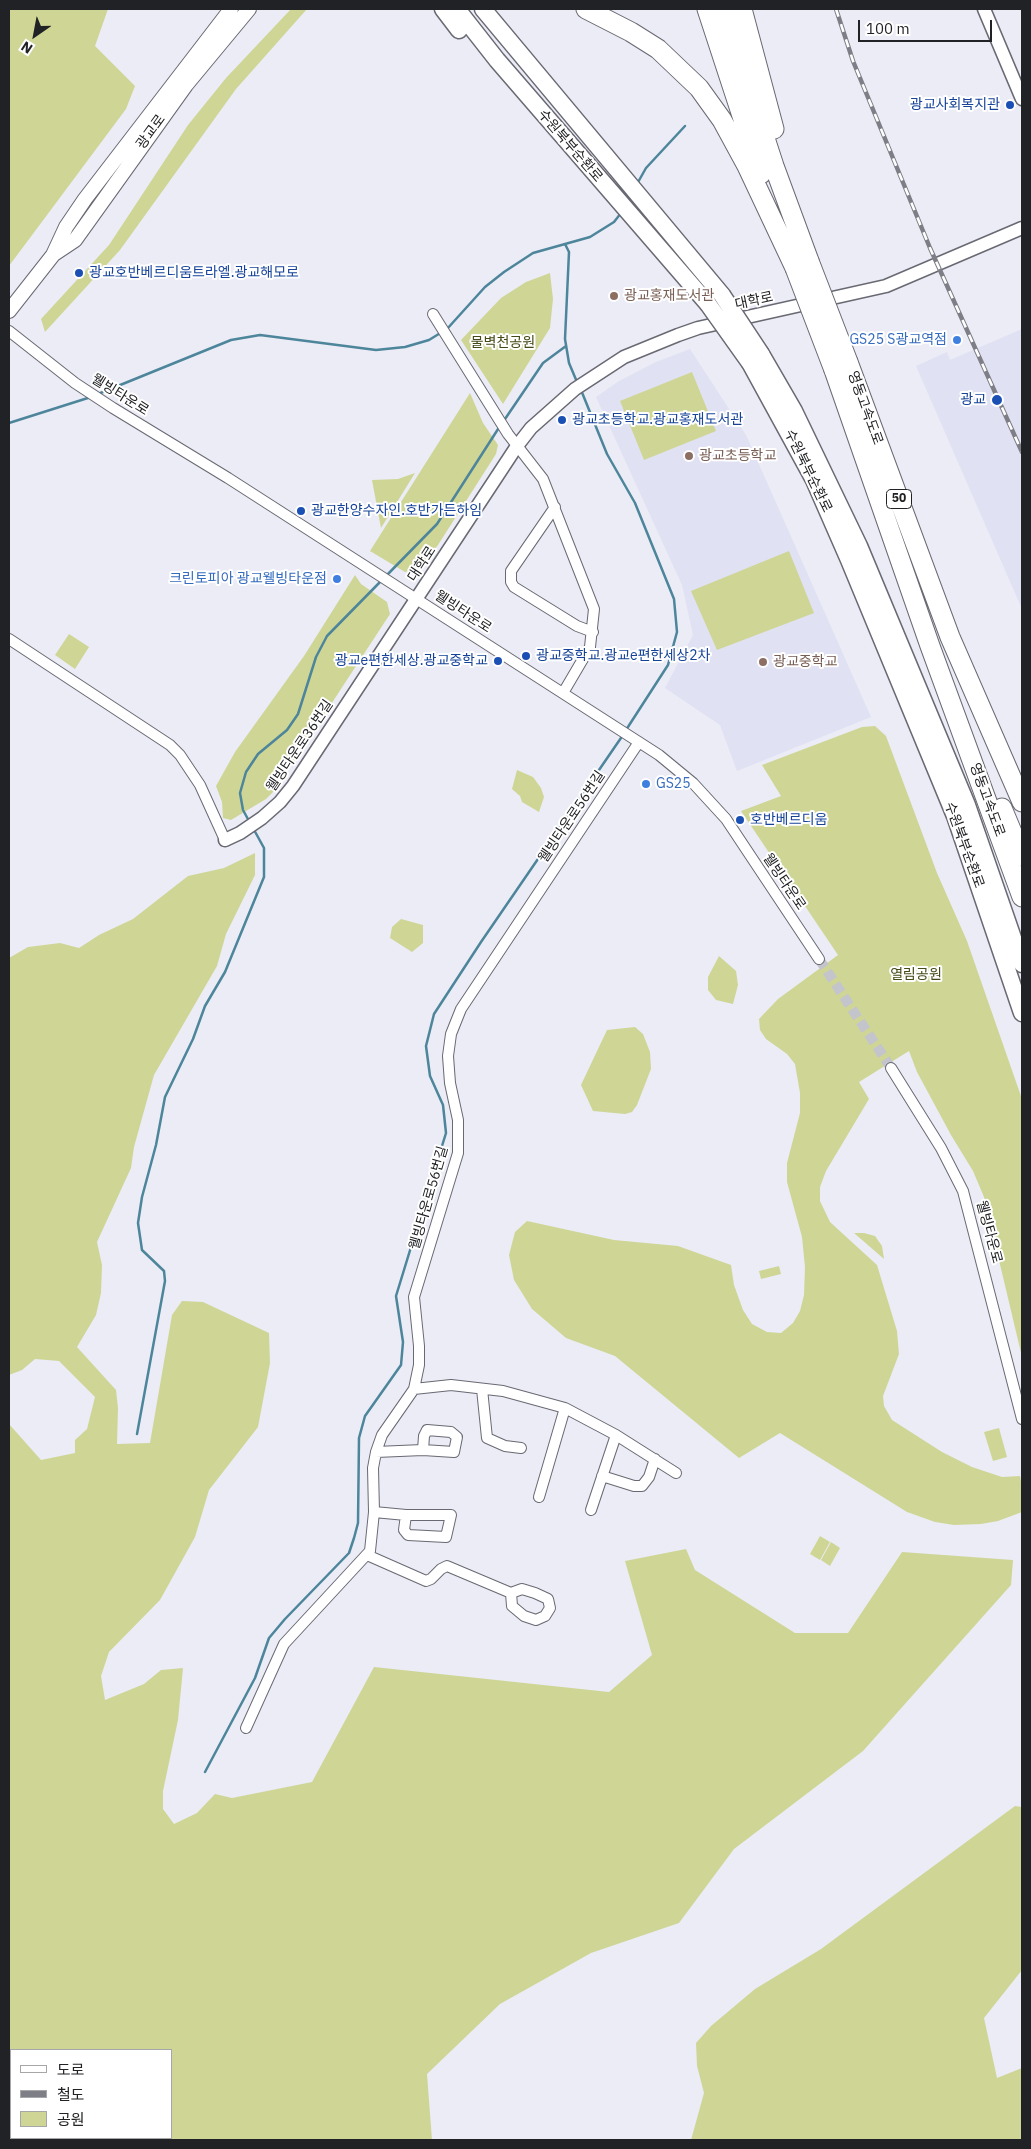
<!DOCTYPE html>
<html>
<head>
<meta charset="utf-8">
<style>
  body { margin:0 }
  #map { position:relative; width:1031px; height:2149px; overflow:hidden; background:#ebecf6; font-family:"IBM Plex Sans","Noto Sans KR",sans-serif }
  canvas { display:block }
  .frame { position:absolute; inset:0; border:10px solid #212225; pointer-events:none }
  .legend { position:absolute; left:10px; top:2049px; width:162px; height:90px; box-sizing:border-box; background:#fff; border:1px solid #a6a7a8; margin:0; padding:6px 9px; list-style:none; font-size:15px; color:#212225 }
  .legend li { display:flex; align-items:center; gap:10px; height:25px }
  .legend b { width:25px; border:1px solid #a6a7a8 }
  .north { position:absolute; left:10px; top:10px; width:50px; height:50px; -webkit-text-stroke:4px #fff; paint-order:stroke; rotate:213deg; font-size:14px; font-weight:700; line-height:20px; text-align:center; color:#212225 }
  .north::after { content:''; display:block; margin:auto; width:18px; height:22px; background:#212225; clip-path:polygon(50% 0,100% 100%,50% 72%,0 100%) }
  .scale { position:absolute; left:858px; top:20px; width:134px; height:22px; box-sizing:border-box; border:2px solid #212225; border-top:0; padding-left:6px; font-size:15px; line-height:18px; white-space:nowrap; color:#212225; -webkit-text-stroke:4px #fff; paint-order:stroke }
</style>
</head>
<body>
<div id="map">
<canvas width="1031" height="2149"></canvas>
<div class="frame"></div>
<ul class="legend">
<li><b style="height:6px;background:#fff"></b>도로</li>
<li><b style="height:6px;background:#7e7f86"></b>철도</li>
<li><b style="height:14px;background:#cfd695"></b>공원</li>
</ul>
<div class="north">N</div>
<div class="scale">100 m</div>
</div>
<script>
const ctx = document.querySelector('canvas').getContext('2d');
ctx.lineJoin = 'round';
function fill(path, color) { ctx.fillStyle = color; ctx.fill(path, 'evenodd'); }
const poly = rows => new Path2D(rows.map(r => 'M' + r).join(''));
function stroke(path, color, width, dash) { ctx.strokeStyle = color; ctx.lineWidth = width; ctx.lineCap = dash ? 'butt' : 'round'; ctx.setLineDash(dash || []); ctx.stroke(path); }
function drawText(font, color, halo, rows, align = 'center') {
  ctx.font = font + ' "IBM Plex Sans","Noto Sans KR",sans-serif'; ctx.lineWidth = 4; ctx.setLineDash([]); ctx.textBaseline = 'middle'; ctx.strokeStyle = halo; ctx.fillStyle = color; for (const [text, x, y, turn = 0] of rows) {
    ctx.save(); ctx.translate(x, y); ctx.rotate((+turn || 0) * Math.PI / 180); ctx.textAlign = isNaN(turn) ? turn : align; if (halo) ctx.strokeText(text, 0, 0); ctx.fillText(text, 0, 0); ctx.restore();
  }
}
fill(poly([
  [1022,329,1022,609,916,366,947,352,950,360],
  [690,349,746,435,871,717,737,771,720,725,665,688,693,635,682,585,596,397,619,381,656,362]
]), '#e0e1f3');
fill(poly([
  [9,9,108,9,95,46,135,86,126,109,9,266],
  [291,9,307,9,236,89,120,250,45,332,41,319,109,245,188,125,226,78],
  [550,273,553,299,550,328,503,404,461,340,501,298,526,282],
  [692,372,716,431,644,460,620,401],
  [470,393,483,423,498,445,496,454,438,545,418,569,405,572,370,551],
  [415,473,381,528,372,480,398,479],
  [789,551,814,613,717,650,691,591],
  [355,575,361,584,387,602,390,614,275,790,266,799,231,820,223,818,222,802,216,786,235,752,304,656],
  [69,634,89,647,75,669,55,655],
  [875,726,886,736,937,873,967,941,1022,1099,1022,1357,984,1197,973,1171,951,1135,917,1072,909,1051,859,1082,869,1099,826,1171,820,1187,820,1201,830,1222,877,1265,897,1331,899,1354,883,1396,884,1406,892,1420,942,1452,972,1467,1002,1477,1020,1476,1022,1487,1022,1512,998,1521,981,1524,954,1525,935,1522,907,1512,780,1433,739,1458,615,1356,566,1338,532,1309,514,1280,509,1255,515,1232,527,1221,614,1240,678,1246,731,1265,734,1285,743,1310,752,1324,767,1332,781,1333,793,1323,800,1311,804,1295,805,1267,802,1237,787,1182,787,1163,800,1113,800,1093,795,1064,787,1054,766,1039,760,1030,759,1019,778,999,838,955,741,811,781,796,762,765,862,727],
  [517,770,533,777,541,788,544,797,539,812,522,802,520,796,512,789],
  [255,853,255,875,226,934,217,966,154,1075,134,1147,131,1168,97,1242,102,1265,101,1293,96,1315,77,1347,116,1390,118,1408,117,1444,150,1443,172,1315,182,1301,203,1302,269,1333,270,1363,258,1427,209,1490,195,1537,160,1600,109,1652,101,1676,105,1700,144,1684,161,1670,183,1668,178,1720,163,1791,163,1809,174,1824,197,1813,215,1794,232,1798,312,1782,374,1667,609,1692,652,1655,625,1561,686,1549,695,1570,795,1633,848,1633,902,1552,1013,1560,1011,1585,863,1751,734,1849,679,1923,591,1953,500,2004,427,2074,432,2140,9,2140,9,1424,41,1460,75,1453,75,1440,87,1429,95,1397,59,1361,35,1359,22,1370,9,1375,9,958,28,947,60,943,79,948,99,935,133,919,188,876,224,868],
  [11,2050,171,2050,171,2138,11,2138],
  [401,919,423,925,423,943,412,952,390,938,392,927],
  [719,956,736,971,738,985,733,1004,716,1000,708,990,708,977],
  [635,1027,643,1034,650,1052,651,1069,637,1105,632,1112,625,1114,593,1111,581,1085,607,1030],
  [854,1233,864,1233,875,1236,882,1246,884,1259],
  [779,1266,781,1274,761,1279,759,1271],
  [999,1428,1007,1457,993,1461,984,1432],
  [820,1536,830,1542,820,1560,810,1554],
  [831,1542,840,1548,830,1566,821,1560],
  [1015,1806,1022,1807,1022,1970,984,2018,997,2078,1022,2068,1022,2140,691,2140,704,2093,697,2066,696,2043,711,2026,755,1989,821,1949]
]), '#cfd695');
stroke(poly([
  [637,184,646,168,685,126],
  [565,244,569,252,565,339,569,363,577,382],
  [447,329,485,287,504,272,533,253,590,237,614,222,621,213],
  [581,390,607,454,635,503,674,599,677,632,668,665,626,730],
  [98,394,231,340,260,335,376,350,405,347,429,340,442,332],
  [503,422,543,363,566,346],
  [9,423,91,397],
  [386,576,437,524,500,426],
  [249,821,243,810,240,793,246,772,258,754,287,730,298,714,316,657,327,636,382,580],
  [137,1434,165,1281,164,1271,142,1250,138,1223,142,1197,156,1145,165,1097,193,1039,205,1006,225,972,264,877,264,848,253,828],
  [205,1772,255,1678,269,1638,285,1619,349,1553,354,1538,358,1523,359,1438,365,1416,401,1365,403,1342,396,1296,446,1133,443,1105,430,1076,426,1046,434,1014,481,942,623,735]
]), '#4d859b', 2.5);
stroke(poly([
  [819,959,891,1068]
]), '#c3c4cc', 10, [10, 5]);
const minor = poly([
  [433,314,508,434,543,479,594,609,590,647,563,693],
  [9,331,75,383,113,408,228,478,659,755,693,783,726,819,819,959],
  [555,507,511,571,511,582,514,587,577,626,593,632],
  [9,639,170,745,180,755,200,785,225,840],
  [891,1068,941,1148,963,1191,1022,1419],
  [414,1389,451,1385,503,1391,565,1408,616,1435,676,1473],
  [482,1389,487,1438,505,1446,521,1448],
  [376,1452,423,1450,454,1452,457,1437,451,1432,427,1430,424,1436,423,1450],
  [602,1476,634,1486,642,1486,649,1477,655,1459],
  [539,1497,565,1408],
  [591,1510,616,1435],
  [374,1512,406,1515],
  [406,1515,451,1515,446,1537,408,1535,404,1530,406,1515],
  [367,1555,426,1581,431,1579,441,1569,447,1566,511,1593,512,1606,524,1616,536,1620,545,1616,550,1608,548,1599,535,1593,522,1589,511,1593],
  [246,1728,284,1644,370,1551,374,1512,373,1468,376,1452,382,1435,414,1389,419,1365,419,1346,414,1297,458,1153,458,1120,450,1083,448,1056,451,1034,461,1009,639,742]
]);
const tertiary = poly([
  [984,9,1022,99],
  [225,840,240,833,262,818,280,802,293,786,517,446,531,428,575,389,624,357,678,335,698,328,886,286,1022,228]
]);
const secondary = poly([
  [54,254,75,240,186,85,249,9],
  [9,311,53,255,66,227,85,199,231,9]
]);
const trunk = poly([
  [443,9,459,30],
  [457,9,497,60,708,304],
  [483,9,722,295],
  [761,354,794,411,859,546,967,805,1022,964],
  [750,363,814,480,849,560,955,816,1022,1013]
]);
const motorway = poly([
  [586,9,631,32,658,49,699,88,722,120,747,166,795,268],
  [707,9,761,174],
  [723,9,774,166,809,261],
  [742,9,774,129],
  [848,362,950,637,1022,802],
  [834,370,930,646,1022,897],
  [1002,808,1022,856]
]);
stroke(minor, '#686972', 12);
stroke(tertiary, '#686972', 15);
stroke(secondary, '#686972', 16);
stroke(trunk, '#686972', 19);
stroke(motorway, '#686972', 21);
stroke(minor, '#fff', 10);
stroke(tertiary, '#fff', 12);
stroke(secondary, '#fff', 14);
stroke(trunk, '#fff', 16);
stroke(motorway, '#fff', 19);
const rail = poly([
  [836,9,853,61,930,248,1022,452]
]);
stroke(rail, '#7e7f86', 4.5);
stroke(rail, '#fff', 2.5, [8]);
const trunkBridge = poly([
  [722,295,761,354],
  [708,304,750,363]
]);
const motorwayBridge = poly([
  [809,261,848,362],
  [795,268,834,370]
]);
stroke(trunkBridge, '#686972', 19, []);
stroke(motorwayBridge, '#686972', 21, []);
stroke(trunkBridge, '#fff', 16);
stroke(motorwayBridge, '#fff', 19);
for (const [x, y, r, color] of [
  [1010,105,5,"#1a4fb4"],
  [79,273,5,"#1a4fb4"],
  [614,296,5,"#8d6e63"],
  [957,340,5,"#3f7fe0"],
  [997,400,6,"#1a4fb4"],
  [562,420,5,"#1a4fb4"],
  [689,456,5,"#8d6e63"],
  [301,511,5,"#1a4fb4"],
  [337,579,5,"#3f7fe0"],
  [526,656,5,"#1a4fb4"],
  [498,661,5,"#1a4fb4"],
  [763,662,5,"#8d6e63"],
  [646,784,5,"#3f7fe0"],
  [740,820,5,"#1a4fb4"]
]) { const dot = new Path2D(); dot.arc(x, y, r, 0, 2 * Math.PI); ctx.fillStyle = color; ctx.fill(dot); stroke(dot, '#fff', 2); }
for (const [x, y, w] of [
  [899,499,25]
]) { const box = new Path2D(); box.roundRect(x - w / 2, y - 9.5, w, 19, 4); ctx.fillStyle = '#fff'; ctx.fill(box); stroke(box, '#212225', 1); }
drawText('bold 12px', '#212225', null, [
  ["50",899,499]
]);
drawText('14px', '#164399', '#fff', [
  ["광교사회복지관",1000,105,"right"],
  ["광교호반베르디움트라엘.광교해모로",89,273],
  ["광교",986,400,"right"],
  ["광교초등학교.광교홍재도서관",572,420],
  ["광교한양수자인.호반가든하임",311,511],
  ["광교중학교.광교e편한세상2차",536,656],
  ["광교e편한세상.광교중학교",488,661,"right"],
  ["호반베르디움",750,820]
], 'left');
drawText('14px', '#212225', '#fff', [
  ["광교로",151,132,-54],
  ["수원북부순환로",570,146,49],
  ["대학로",754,301,-12],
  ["웰빙타운로",120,395,32],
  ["영동고속도로",865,408,70],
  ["수원북부순환로",808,471,64],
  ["대학로",422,564,-57],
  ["웰빙타운로",463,612,33],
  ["웰빙타운로36번길",300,746,-56],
  ["영동고속도로",987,800,70],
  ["웰빙타운로56번길",572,817,-56],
  ["수원북부순환로",964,845,70],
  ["웰빙타운로",784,882,56],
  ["웰빙타운로56번길",429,1198,-74],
  ["웰빙타운로",989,1232,75]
]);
drawText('14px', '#785e54', '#fff', [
  ["광교홍재도서관",624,296],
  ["광교초등학교",699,456],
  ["광교중학교",773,662]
], 'left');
drawText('14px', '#366cbe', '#fff', [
  ["GS25 S광교역점",947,340],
  ["크린토피아 광교웰빙타운점",327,579],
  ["GS25",656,784,"left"]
], 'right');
drawText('14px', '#464a17', '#fff', [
  ["물벽천공원",503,343],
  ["열림공원",916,975]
]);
</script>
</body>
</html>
